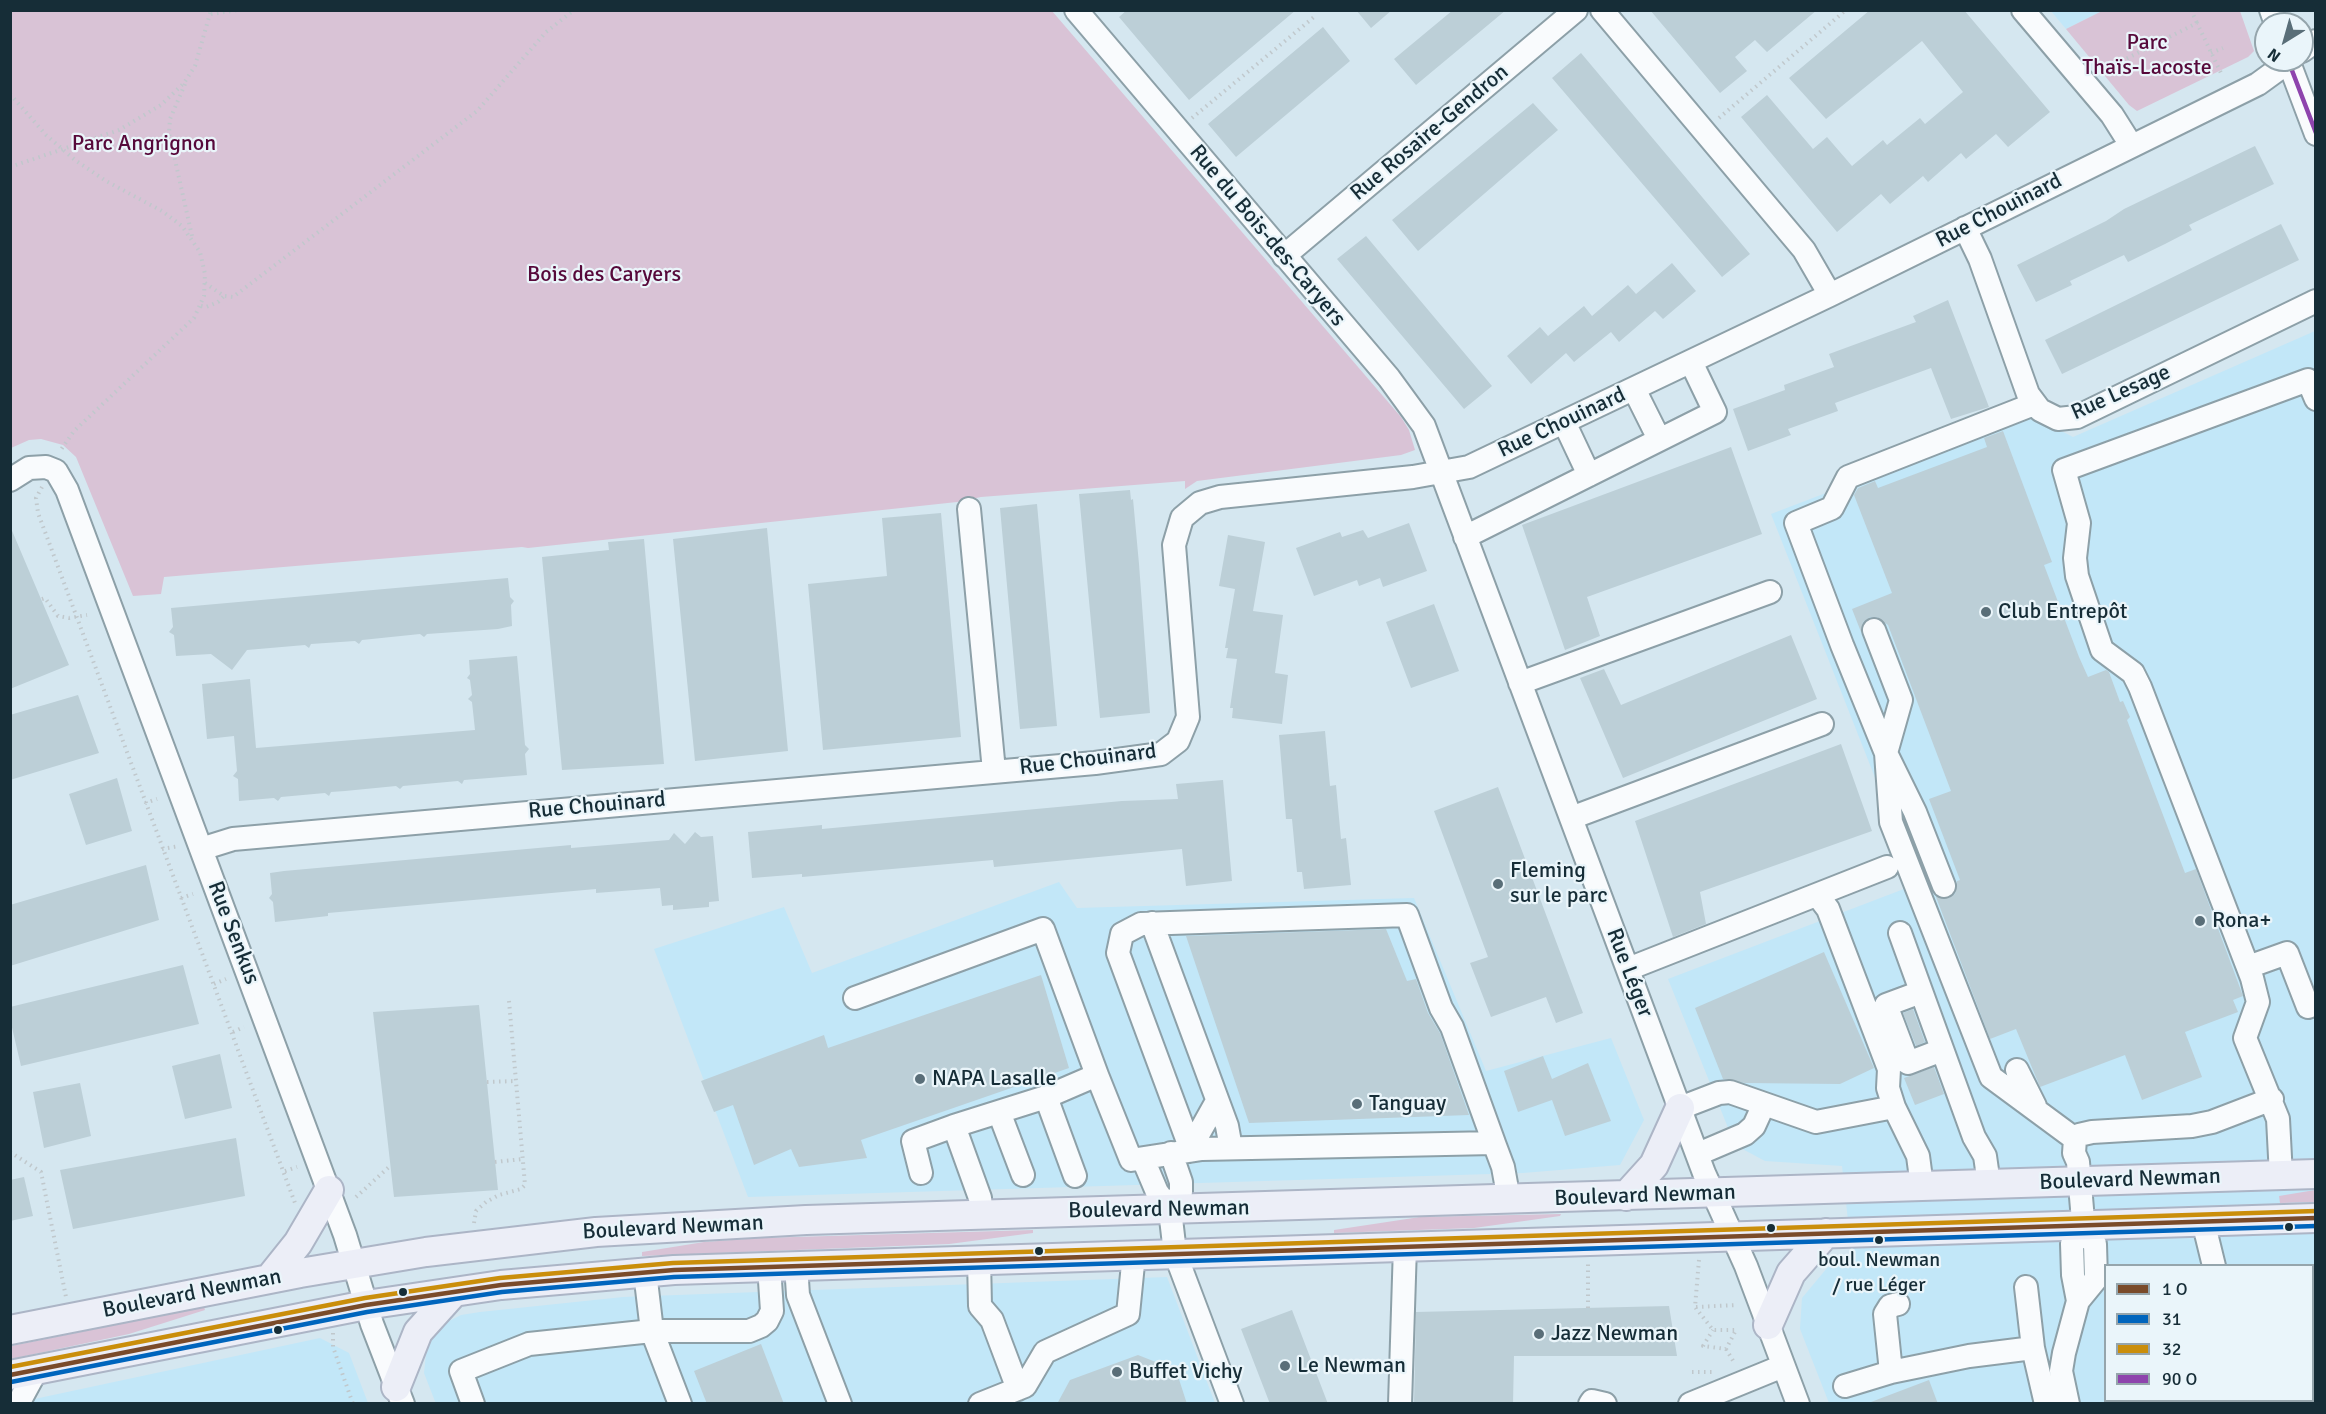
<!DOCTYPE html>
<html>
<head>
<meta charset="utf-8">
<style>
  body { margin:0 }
  #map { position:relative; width:2326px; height:1414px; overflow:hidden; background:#d5e7f0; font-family:Signika,sans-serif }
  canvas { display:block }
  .frame { position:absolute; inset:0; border:12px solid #162d37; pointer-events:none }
  .legend { position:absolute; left:2104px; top:1264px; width:210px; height:138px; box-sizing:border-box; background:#eaf5fa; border:2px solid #95a5ac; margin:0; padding:8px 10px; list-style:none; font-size:18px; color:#162d37 }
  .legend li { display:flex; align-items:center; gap:12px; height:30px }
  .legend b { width:30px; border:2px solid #95a5ac }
  .north { position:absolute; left:2254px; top:12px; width:60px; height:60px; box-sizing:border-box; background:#eaf5fa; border:2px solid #95a5ac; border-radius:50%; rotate:217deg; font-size:16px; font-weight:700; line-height:24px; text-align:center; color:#162d37 }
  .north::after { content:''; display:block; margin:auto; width:21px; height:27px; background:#596e78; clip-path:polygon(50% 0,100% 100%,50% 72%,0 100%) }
</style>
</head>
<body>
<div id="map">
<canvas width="2326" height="1414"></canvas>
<div class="frame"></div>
<ul class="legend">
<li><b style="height:8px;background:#7a4b2a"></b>1 O</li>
<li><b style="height:8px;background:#0065bd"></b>31</li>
<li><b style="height:8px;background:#ca8e0b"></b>32</li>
<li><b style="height:8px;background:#8e44ad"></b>90 O</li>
</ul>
<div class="north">N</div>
</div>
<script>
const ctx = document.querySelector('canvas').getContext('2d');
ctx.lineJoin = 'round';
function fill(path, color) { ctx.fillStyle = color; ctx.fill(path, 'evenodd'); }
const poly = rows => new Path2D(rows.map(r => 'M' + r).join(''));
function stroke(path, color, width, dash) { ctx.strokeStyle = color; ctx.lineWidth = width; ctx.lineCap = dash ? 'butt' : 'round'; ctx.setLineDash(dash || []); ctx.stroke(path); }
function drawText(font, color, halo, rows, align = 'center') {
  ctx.font = font + ' Signika,sans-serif'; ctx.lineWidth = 4.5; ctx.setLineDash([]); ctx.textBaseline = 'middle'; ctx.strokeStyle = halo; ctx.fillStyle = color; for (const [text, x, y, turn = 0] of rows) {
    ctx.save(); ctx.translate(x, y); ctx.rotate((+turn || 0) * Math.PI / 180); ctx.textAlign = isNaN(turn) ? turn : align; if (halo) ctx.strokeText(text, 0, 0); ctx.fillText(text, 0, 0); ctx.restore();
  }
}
fill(poly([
  [2051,11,2102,11,2066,29],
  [2315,331,2315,1403,1829,1403,1800,1329,1802,1298,1827,1268,1852,1257,1842,1166,1765,1161,1735,1145,1668,979,1917,884,1771,514,2030,415,2073,437],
  [2106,1266,2312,1266,2312,1400,2106,1400],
  [1059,882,1077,908,1414,898,1486,1071,1611,1038,1644,1120,1620,1165,1523,1173,748,1197,654,949,784,907,812,973],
  [1167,1277,1215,1403,436,1404,424,1373,427,1345,439,1326,461,1315,480,1312,623,1297],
  [320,1338,349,1353,368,1403,11,1404]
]), '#c2e7f8');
fill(poly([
  [11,10,1052,11,1401,417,1409,430,1415,450,1401,455,1197,481,1185,489,1185,481,981,497,957,502,528,548,522,547,164,577,161,594,133,596,76,457,63,445,41,439,29,440,11,448],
  [2102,11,2240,11,2254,51,2248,57,2137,111,2129,105,2066,29],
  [2315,1190,2315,1202,2280,1203,2279,1196],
  [1561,1214,1560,1216,1474,1228,1334,1233,1334,1230,1420,1217],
  [1033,1230,1033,1233,949,1244,642,1256,642,1252,704,1242,760,1238],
  [204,1307,205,1310,129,1334,11,1359,11,1346]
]), '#d9c3d6');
fill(poly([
  [1127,10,1296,10,1189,100,1119,17],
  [1356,10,1392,10,1371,28],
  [1453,10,1506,10,1416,85,1394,59],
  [1650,10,1817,10,1767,52,1755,40,1735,57,1747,71,1720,93],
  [1870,10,1964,10,2050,112,2008,147,1996,134,1966,159,1961,153,1928,182,1923,176,1890,204,1881,194,1837,232,1741,117,1767,95,1813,149,1827,137,1852,166,1883,140,1887,145,1920,118,1925,124,1963,92,1922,41,1826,119,1789,78],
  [1323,27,1350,61,1236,157,1208,124],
  [1581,53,1750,254,1722,277,1552,78],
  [1533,103,1558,130,1418,251,1392,220],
  [2255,146,2274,184,2189,225,2192,230,2165,244,2128,262,2124,255,2070,281,2072,285,2036,302,2017,265,2106,221,2124,209],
  [2281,224,2299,260,2062,374,2045,340],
  [1366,236,1492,386,1464,409,1337,259],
  [1672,263,1696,291,1663,319,1655,311,1619,342,1611,332,1574,362,1566,353,1531,384,1507,356,1540,327,1548,336,1584,306,1592,316,1628,285,1636,294],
  [1948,300,1989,407,1951,419,1931,368,1835,403,1838,411,1788,429,1791,435,1748,451,1733,409,1785,390,1784,385,1834,367,1829,354,1916,322,1913,316],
  [2003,431,2052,562,2044,565,2079,657,2088,677,2106,670,2109,672,2120,702,2123,701,2130,717,2127,720,2185,873,2196,869,2243,996,2233,1000,2238,1012,2185,1032,2202,1077,2142,1100,2125,1055,2040,1087,2016,1029,1990,1039,1936,897,1949,898,1955,894,1957,881,1960,880,1929,799,1951,791,1888,625,1877,617,1870,617,1863,622,1861,632,1852,609,1892,593,1854,495,1858,488,1875,481,1878,488,1987,447,1984,438],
  [1731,447,1762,534,1587,597,1600,636,1565,650,1522,525],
  [1130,490,1131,500,1133,499,1139,564,1150,713,1100,718,1079,494],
  [1037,504,1057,726,1020,729,1000,508],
  [941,513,961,737,823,750,808,584,887,576,882,518],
  [1409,523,1427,571,1383,587,1380,578,1359,586,1357,580,1314,596,1296,548,1340,532,1342,537,1363,530,1368,538],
  [10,526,69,665,10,689],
  [767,528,788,751,695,761,673,539],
  [1228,535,1265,542,1253,611,1283,615,1275,673,1288,675,1282,724,1232,718,1233,708,1230,708,1237,659,1226,658,1228,648,1225,648,1235,589,1219,586],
  [644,539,664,764,562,770,542,557,609,550,608,542],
  [508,578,510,597,514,601,511,605,512,626,498,629,427,634,424,637,420,634,362,640,359,644,355,641,311,644,309,648,305,645,247,650,232,670,211,654,176,656,174,635,169,632,173,627,171,608],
  [1434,604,1459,671,1411,688,1386,622],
  [1791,635,1817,699,1623,778,1580,678,1604,669,1621,705],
  [517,656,525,745,529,749,525,754,527,775,464,780,462,784,458,781,403,786,400,789,396,786,345,791,331,792,329,796,325,793,281,797,278,801,274,798,239,801,238,779,233,776,237,771,234,736,207,739,202,684,250,679,256,748,475,730,472,702,468,699,472,695,470,680,467,678,470,674,469,660],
  [78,695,99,753,10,780,10,715],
  [1325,731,1330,786,1336,785,1341,839,1346,838,1351,885,1304,889,1302,872,1297,872,1292,819,1286,819,1279,735],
  [1841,744,1872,831,1700,892,1706,924,1673,937,1635,821],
  [117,778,132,831,86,845,69,794],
  [1223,780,1232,881,1186,886,1182,849,994,867,993,860,802,877,802,874,752,878,748,832,822,825,822,829,1122,801,1178,799,1176,784],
  [1498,787,1583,1013,1556,1023,1546,997,1491,1017,1470,963,1488,957,1434,811],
  [695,832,701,837,713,836,719,901,709,902,709,907,673,910,673,905,662,906,660,888,596,893,596,889,328,913,328,916,275,922,273,902,269,898,272,894,270,873,284,871,571,845,571,848,669,840,674,833,685,844],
  [146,865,159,920,10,966,10,905],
  [1386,929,1407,981,1416,979,1428,1013,1440,1033,1469,1115,1249,1123,1186,936],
  [1824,952,1874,1068,1840,1084,1745,1083,1723,1079,1695,1008],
  [183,965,199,1024,21,1066,10,1019,10,1007],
  [1041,975,1069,1068,861,1140,867,1158,799,1167,791,1149,754,1165,733,1105,714,1112,701,1081,824,1035,828,1048],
  [479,1005,498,1190,394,1197,373,1012],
  [1913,1009,1925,1042,1916,1046,1903,1013],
  [220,1054,232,1108,185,1119,172,1066],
  [1543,1056,1552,1079,1588,1063,1611,1121,1565,1136,1552,1100,1518,1112,1504,1071],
  [1934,1067,1944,1094,1915,1105,1904,1078],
  [80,1083,91,1136,44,1148,33,1092],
  [236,1138,245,1196,73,1229,60,1170],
  [24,1177,33,1216,10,1221,10,1180],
  [1669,1306,1677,1356,1514,1356,1513,1404,1414,1404,1416,1312],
  [1292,1310,1328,1404,1270,1404,1241,1329],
  [761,1344,784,1404,707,1404,694,1371],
  [1138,1355,1176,1370,1187,1404,1057,1404,1070,1380],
  [1929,1380,1938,1404,1871,1404,1871,1402]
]), '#bccfd7');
const minor = poly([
  [1076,10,1389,378,1424,426,1704,1173,1746,1266,1798,1404],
  [1602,10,1804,250,1830,295],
  [2023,10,2112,115,2131,145],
  [2271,10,2276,24],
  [2302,51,2316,41],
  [2288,60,2316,134],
  [1965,228,1980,259,2028,394,2040,410,2058,419,2077,417,2316,301],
  [1284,256,1576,10],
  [1634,389,1659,439],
  [1564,422,1589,475],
  [10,480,29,468,46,467,56,471,67,490,345,1235,372,1324,403,1404],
  [969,509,994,771],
  [1465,537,1715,412,1691,362],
  [1874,630,1901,700,1886,753,1891,822,1991,1077,2075,1139],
  [1520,683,1770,592],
  [1571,818,1822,724],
  [201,849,233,839,1095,763,1161,754,1178,741,1188,717,1174,545,1182,518,1200,503,1220,497,1413,477,1469,467,1830,295,2258,84,2291,60],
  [1944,886,1915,812,1886,753,1842,645,1796,523,1832,508,1848,477,2034,404],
  [1818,896,1828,909,1889,1069,1888,1088,1894,1107],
  [1152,923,1227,1126,1231,1148],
  [1900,933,1974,1137,1985,1156,1989,1184],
  [2248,967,2287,953,2308,1007,2316,1004],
  [1628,969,1887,867],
  [1921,992,1886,1005,1908,1063,1942,1050],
  [855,998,1043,929,1097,1075],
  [2017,1070,2035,1106],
  [1046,1097,1075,1176],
  [1680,1108,1719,1093,1730,1092,1816,1122,1894,1107,1918,1156,1922,1186],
  [999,1112,1023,1175],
  [954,1126,1046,1097,1097,1075,1131,1160,1202,1149,1494,1143,1503,1167,1509,1200],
  [1189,1151,1187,1139,1118,953,1122,934,1141,924,1407,915,1441,1008,1452,1027,1494,1143],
  [1189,1151,1217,1101],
  [1698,1154,1745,1134,1754,1126,1764,1104],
  [1143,1159,1157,1192,1170,1210,1175,1253,1232,1404],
  [921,1173,913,1141,954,1126,980,1198,982,1216],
  [2281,1176,2278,1119,2245,1038,2258,1002,2252,978,2140,687,2133,673,2102,650,2077,576,2075,558,2079,523,2064,470,2308,380,2316,399],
  [1170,1210,1181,1192,1181,1182,1171,1153],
  [2203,1221,2214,1266],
  [979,1258,980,1306,992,1320,1018,1389],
  [796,1265,798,1295,840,1404],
  [645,1272,652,1331,680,1404],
  [2078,1301,2073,1275,2072,1244,2084,1232],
  [1898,1304,1890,1306,1885,1314,1891,1372,1969,1356,2033,1348,2026,1287],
  [2033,1348,2046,1404],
  [1845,1386,1891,1372],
  [2262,1400,2263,1404],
  [18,1404,37,1369],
  [473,1404,461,1371,529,1344,652,1331,749,1331,761,1326,767,1321,772,1311,769,1266],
  [980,1404,1025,1386,1045,1352,1128,1314,1134,1254],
  [1400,1404,1405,1246],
  [1590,1404,1592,1401,1605,1404],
  [1690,1404,1783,1366],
  [2068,1404,2061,1371,2064,1353,2078,1301,2096,1279,2095,1244,2084,1232,2078,1162,2074,1153,2075,1139,2079,1135,2092,1132,2192,1126,2212,1122,2272,1099]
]);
const major = poly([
  [1626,1196,1654,1165,1680,1108],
  [270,1278,298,1243,329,1190],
  [1768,1325,1791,1273,1826,1233],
  [10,1330,300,1273,426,1252,596,1232,806,1220,2316,1174],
  [10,1375,366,1305,501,1285,674,1270,2316,1218],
  [396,1387,418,1332,454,1292]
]);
stroke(minor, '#8da0a8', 26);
stroke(major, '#acb5c6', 32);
stroke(poly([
  [2191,10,2197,23],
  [211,14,239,10],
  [2211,53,2223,48],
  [2100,72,2197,23,2221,73],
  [185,84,170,119,169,133,192,236],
  [10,94,46,135,75,160,106,181,162,211,182,226,200,252,205,274,204,296,194,318,74,431,60,451],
  [1192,118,1314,17],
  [1719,118,1846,10],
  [10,167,119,130,161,105,184,83,195,66,211,10],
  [205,283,224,296,233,297,477,111,546,32,574,10],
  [201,306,206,307,218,302,224,296],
  [42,487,36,498,38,513,295,1203],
  [42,599,45,598,58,616,69,618,87,615],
  [145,803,157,799],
  [162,849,179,846],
  [181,898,193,894],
  [214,984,226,979],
  [233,1032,244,1027],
  [487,1082,516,1081],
  [10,1152,41,1172,66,1297],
  [495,1162,523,1159],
  [285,1171,297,1167],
  [356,1197,390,1166],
  [474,1223,476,1211,486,1202,499,1195,521,1189,525,1185,509,1001],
  [1699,1260,1695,1307,1713,1330,1736,1330,1726,1349,1703,1346,1713,1330],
  [1696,1307,1737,1305],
  [1588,1308,1588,1262],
  [333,1333,333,1347,353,1404],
  [1726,1349,1735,1364],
  [1692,1372,1713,1372]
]), '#c0c8cc', 4, [1.5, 4.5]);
stroke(minor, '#f9fbfd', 22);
stroke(major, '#eceef7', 28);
stroke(poly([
  [10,1375,366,1305,501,1285,674,1270,2316,1218]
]), '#7a4b2a', 4.5);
stroke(poly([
  [11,1382,367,1312,502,1292,674,1277,2316,1226]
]), '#0065bd', 4.5);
stroke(poly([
  [10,1367,365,1298,500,1278,673,1263,2316,1211]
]), '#ca8e0b', 4.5);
stroke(poly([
  [2288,60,2316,133]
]), '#8e44ad', 4.5);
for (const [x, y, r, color] of [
  [1986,612,6,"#596e78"],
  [1498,884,6,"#596e78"],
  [2200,921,6,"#596e78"],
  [920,1079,6,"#596e78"],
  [1357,1104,6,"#596e78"],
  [2289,1227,5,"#162d37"],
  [1771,1228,5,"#162d37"],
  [1879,1240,5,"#162d37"],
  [1039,1251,5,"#162d37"],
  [403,1292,5,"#162d37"],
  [278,1330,5,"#162d37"],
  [1539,1334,6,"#596e78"],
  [1285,1366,6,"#596e78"],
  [1117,1372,6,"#596e78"]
]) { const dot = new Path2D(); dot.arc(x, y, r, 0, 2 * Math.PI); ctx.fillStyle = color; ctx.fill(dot); stroke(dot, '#eaf5fa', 2); }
drawText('20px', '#162d37', '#eaf5fa', [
  ["boul. Newman",1879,1261],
  ["/ rue Léger",1879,1286]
]);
drawText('22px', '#57093b', '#eaf5fa', [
  ["Parc",2147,43],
  ["Thaïs-Lacoste",2147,68],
  ["Parc Angrignon",144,144],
  ["Bois des Caryers",604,275]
]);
drawText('22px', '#162d37', '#eaf5fa', [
  ["Rue Rosaire-Gendron",1430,133,-40],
  ["Rue Chouinard",1999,211,-27],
  ["Rue du Bois-des-Caryers",1267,236,50],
  ["Rue Lesage",2121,393,-24],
  ["Rue Chouinard",1562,423,-25],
  ["Rue Chouinard",1088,760,-7],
  ["Rue Chouinard",597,806,-5],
  ["Rue Senkus",233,933,69],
  ["Rue Léger",1629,973,69],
  ["Boulevard Newman",2130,1180,-2],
  ["Boulevard Newman",1645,1196,-2],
  ["Boulevard Newman",1159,1210,-1],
  ["Boulevard Newman",673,1228,-3],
  ["Boulevard Newman",192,1294,-11]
]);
drawText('22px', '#162d37', '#eaf5fa', [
  ["Club Entrepôt",1998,612],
  ["Fleming",1510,871],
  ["sur le parc",1510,896],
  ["Rona+",2212,921],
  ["NAPA Lasalle",932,1079],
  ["Tanguay",1369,1104],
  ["Jazz Newman",1551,1334],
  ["Le Newman",1297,1366],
  ["Buffet Vichy",1129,1372]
], 'left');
</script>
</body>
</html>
